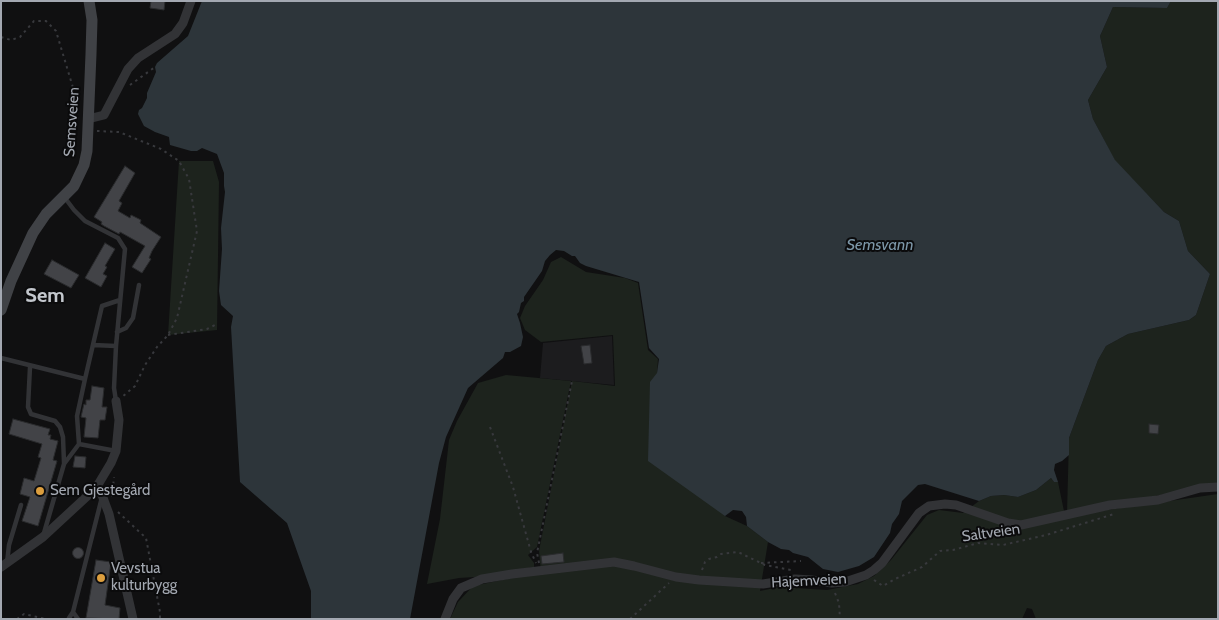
<!DOCTYPE html>
<html>
<head>
<meta charset="utf-8">
<style>
  body { margin:0 }
  #map { position:relative; width:1219px; height:620px; overflow:hidden; background:#101011; font-family:Cabin,sans-serif }
  canvas { display:block }
  .frame { position:absolute; inset:0; border:2px solid #a3a8b1; pointer-events:none }
</style>
</head>
<body>
<div id="map">
<canvas width="1219" height="620"></canvas>
<div class="frame"></div>
</div>
<script>
const ctx = document.querySelector('canvas').getContext('2d');
ctx.lineJoin = 'round';
function fill(path, color) { ctx.fillStyle = color; ctx.fill(path, 'evenodd'); }
const poly = rows => new Path2D(rows.map(r => 'M' + r).join(''));
function stroke(path, color, width, dash) { ctx.strokeStyle = color; ctx.lineWidth = width; ctx.lineCap = dash ? 'butt' : 'round'; ctx.setLineDash(dash || []); ctx.stroke(path); }
function drawText(font, color, halo, rows, align = 'center') {
  ctx.font = font + ' Cabin,sans-serif'; ctx.lineWidth = 4; ctx.setLineDash([]); ctx.textBaseline = 'middle'; ctx.strokeStyle = halo; ctx.fillStyle = color; for (const [text, x, y, turn = 0] of rows) {
    ctx.save(); ctx.translate(x, y); ctx.rotate((+turn || 0) * Math.PI / 180); ctx.textAlign = isNaN(turn) ? turn : align; if (halo) ctx.strokeText(text, 0, 0); ctx.fillText(text, 0, 0); ctx.restore();
  }
}
fill(poly([
  [612,336,614,385,540,378,543,343]
]), '#1c1c1e');
fill(poly([
  [1171,1,1218,1,1218,484,1067,513,1069,438,1098,360,1106,346,1128,334,1189,320,1196,315,1210,274,1188,251,1179,221,1164,212,1115,161,1093,119,1088,100,1107,67,1100,36,1113,7,1167,8],
  [179,161,213,161,219,182,217,330,168,335],
  [561,257,586,272,625,278,638,283,648,350,658,359,657,373,725,516,747,526,768,542,760,591,779,587,827,590,858,584,874,576,891,560,927,515,939,510,963,513,979,501,991,496,1004,495,1018,497,1036,490,1051,478,1054,482,1058,482,1065,516,1218,494,1218,619,1036,619,1032,609,1027,608,1022,619,450,619,458,602,473,586,541,572,539,551,572,381,615,386,613,335,541,342,525,330,520,318,525,306,543,280,551,262],
  [506,375,571,381,537,547,528,555,534,563,534,567,475,577,459,578,427,584,440,519,449,440,457,421,478,383]
]), '#1d231d');
fill(poly([
  [202,1,1171,1,1167,8,1113,7,1100,36,1107,67,1088,100,1093,119,1115,160,1164,212,1179,221,1188,251,1210,274,1196,315,1189,320,1128,334,1106,346,1098,360,1069,438,1069,455,1062,461,1055,464,1054,470,1058,482,1054,482,1051,478,1036,490,1018,497,1004,495,991,496,979,501,925,484,918,485,902,501,899,514,892,524,890,533,874,557,859,566,838,572,823,569,808,557,793,553,789,550,781,549,768,542,747,526,746,517,742,511,733,510,725,516,648,461,650,382,657,373,659,359,649,348,639,282,586,266,580,263,575,256,572,256,564,251,556,250,550,255,545,261,542,271,524,297,524,301,521,303,519,312,517,314,520,323,523,337,521,346,510,352,505,352,503,358,468,388,446,437,439,463,410,619,311,619,311,591,287,523,240,482,231,327,233,316,221,305,219,291,222,249,221,228,225,192,224,186,224,173,217,154,202,148,197,151,191,151,170,145,169,137,155,132,144,126,138,114,139,110,142,108,147,98,147,93,156,72,155,67,157,63,188,36]
]), '#2d353a');
const building = poly([
  [151,1,165,1,164,10,150,8,151,1],
  [125,166,135,173,119,201,122,203,118,211,130,218,131,215,141,220,140,223,161,237,152,251,149,258,151,259,142,273,132,267,145,246,120,232,119,234,104,226,101,224,102,222,94,217,125,166],
  [105,243,115,249,105,266,107,267,103,274,107,276,101,287,85,278,105,243],
  [52,260,79,275,71,288,44,274,52,260],
  [590,345,592,363,584,364,581,346,590,345],
  [92,386,104,388,102,407,107,407,105,420,100,420,98,438,84,437,86,418,81,417,84,404,86,405,86,400,90,400,92,386],
  [13,419,50,429,48,435,51,435,50,439,58,441,53,460,57,461,38,526,22,521,30,497,20,494,24,478,34,481,41,458,38,457,42,444,9,434,13,419],
  [1149,424,1159,425,1158,434,1149,433,1149,424],
  [75,456,86,457,85,468,73,467,75,456],
  '72.5 553a5.5 5.5 0 1 1 11 0a5.5 5.5 0 1 1-11 0Z',
  [563,553,564,562,542,564,541,556,563,553],
  [96,560,111,562,105,605,120,608,119,619,86,618,96,560]
]);
fill(building, '#424347');
stroke(building, '#2a2b2d', 1);
stroke(poly([
  [1,37,11,40,20,37,34,21,46,21,56,31,74,91,78,121],
  [130,85,155,67],
  [97,131,119,132,161,149,179,161,189,179,197,231,177,318,168,335,157,347,145,365,135,386,122,397],
  [168,335,207,329,215,325],
  [490,427,513,487,531,552,536,563],
  [112,497,114,477],
  [118,512,146,538,160,612,160,619],
  [539,563,537,553,572,381],
  [761,563,801,561],
  [702,570,705,562,709,559,717,557,721,554,738,552,765,565,791,570],
  [874,580,883,586,895,579,922,567,940,551,953,550,978,543,1003,545,1046,535,1114,514],
  [835,593,839,603,840,619],
  [17,619,24,614,46,619],
  [630,619,669,583]
]), '#38393d', 2, [2.5, 4]);
stroke(poly([
  [65,198,74,210,85,221,118,238,125,249,116,346,114,388,116,401],
  [117,332,126,328,133,318,139,285],
  [93,345,116,346],
  [1,358,85,379,102,306,120,300],
  [30,367,28,407,31,414,55,421,60,427,63,437,64,463],
  [79,444,77,416,85,379],
  [44,533,64,464,79,444,116,451],
  [7,563,9,545,21,505],
  [73,612,78,619],
  [69,618,73,612,102,497]
]), '#323336', 4.5);
stroke(poly([
  [88,119,104,115,128,69,138,58,175,34,183,23,191,1],
  [96,488,102,495,109,514,133,619],
  [1,567,43,537,96,488,111,463,116,451,119,420,116,401],
  [445,619,453,599,461,588,482,579,512,574,614,562,634,566,676,577,699,580,763,584,795,579,812,580,832,583,845,582,866,575,874,570,882,563,919,513,929,506,945,504,956,505,1008,523,1021,525,1110,505,1158,500,1200,488,1218,487]
]), '#323336', 9);
stroke(poly([
  [1,310,11,281,33,233,46,214,74,186,84,165,87,151,91,54,92,20,89,1]
]), '#404246', 11);
for (const [x, y, r, color] of [
  [40,491,5,"#dc9e3e"],
  [101,578,5,"#dc9e3e"]
]) { const dot = new Path2D(); dot.arc(x, y, r, 0, 2 * Math.PI); ctx.fillStyle = color; ctx.fill(dot); stroke(dot, '#0b0b0c', 2); }
drawText('15px', '#a3a8b1', '#0b0b0c', [
  ["Semsveien",72,122,-86],
  ["Saltveien",991,533,-8],
  ["Hajemveien",809,581,-3]
]);
drawText('15px', '#a3a8b1', '#0b0b0c', [
  ["Sem Gjestegård",50,491],
  ["Vevstua",111,569],
  ["kulturbygg",111,586]
], 'left');
drawText('italic 16px', '#7d97a8', '#0b0b0c', [
  ["Semsvann",880,245]
]);
drawText('bold 20px', '#c3c7cd', '#0b0b0c', [
  ["Sem",45,296]
]);
</script>
</body>
</html>
